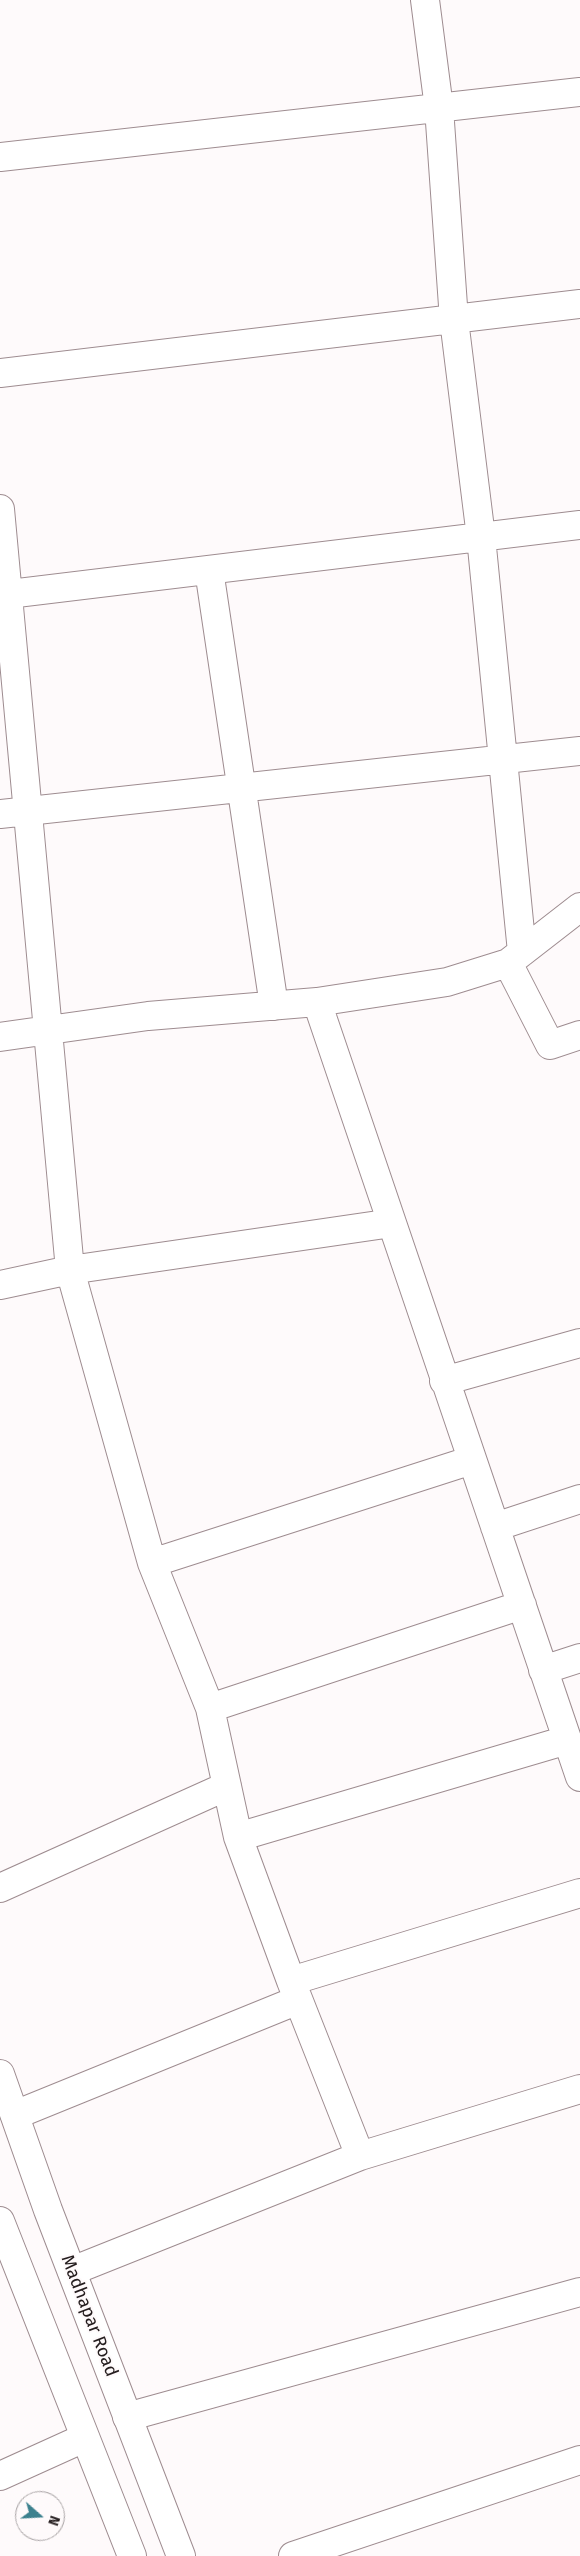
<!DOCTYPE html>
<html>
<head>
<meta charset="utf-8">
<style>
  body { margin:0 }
  #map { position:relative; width:580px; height:2556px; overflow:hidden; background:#fefafb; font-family:"Fira Sans",sans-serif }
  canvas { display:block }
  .north { position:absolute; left:15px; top:2491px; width:50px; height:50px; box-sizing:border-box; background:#fefafb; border:1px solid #a7a2a3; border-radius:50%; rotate:109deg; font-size:14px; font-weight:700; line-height:20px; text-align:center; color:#241d1e }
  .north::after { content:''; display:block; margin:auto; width:18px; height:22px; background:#3c818e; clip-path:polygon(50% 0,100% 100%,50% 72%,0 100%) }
</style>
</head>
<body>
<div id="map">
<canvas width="580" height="2556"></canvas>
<div class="north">N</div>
</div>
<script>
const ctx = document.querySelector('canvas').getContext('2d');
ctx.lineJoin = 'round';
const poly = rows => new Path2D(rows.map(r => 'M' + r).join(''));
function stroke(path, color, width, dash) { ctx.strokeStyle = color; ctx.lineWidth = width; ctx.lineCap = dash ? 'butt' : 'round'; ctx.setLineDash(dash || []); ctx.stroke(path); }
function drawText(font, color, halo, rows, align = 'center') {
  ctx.font = font + ' "Fira Sans",sans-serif'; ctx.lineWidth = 4; ctx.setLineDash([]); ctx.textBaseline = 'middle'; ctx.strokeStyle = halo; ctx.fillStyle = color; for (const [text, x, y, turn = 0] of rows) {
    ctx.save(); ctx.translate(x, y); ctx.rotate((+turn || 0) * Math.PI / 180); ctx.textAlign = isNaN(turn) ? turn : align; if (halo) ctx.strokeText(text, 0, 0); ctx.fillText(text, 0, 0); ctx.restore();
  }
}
const street = poly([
  [425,0,439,108,454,320,481,537,522,952],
  [0,157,580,92],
  [0,373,580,304],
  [0,509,70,1270,152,1563,210,1708,238,1837,291,1981,360,2156],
  [209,570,274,1006],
  [0,595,580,525],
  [0,814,580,751],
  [508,963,550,1045,580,1035],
  [317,1002,580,1777],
  [0,1037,148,1016,317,1002,447,982,508,963,580,907],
  [0,1285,70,1270,392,1223],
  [444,1381,580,1343],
  [495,1527,580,1499],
  [152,1563,472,1460],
  [543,1670,580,1658],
  [210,1708,522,1605],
  [238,1837,567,1740],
  [0,1888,227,1786],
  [291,1981,580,1893],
  [15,2115,298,2000],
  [72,2271,360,2156,580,2089],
  [127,2417,580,2292],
  [0,2476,84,2438],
  [293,2556,580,2460]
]);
const secondary = poly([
  [0,2074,48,2210,181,2556],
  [0,2221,132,2556]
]);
stroke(street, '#9e8c90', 30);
stroke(secondary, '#9e8c90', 30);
stroke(street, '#fff', 28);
stroke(secondary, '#fff', 28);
drawText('18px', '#241d1e', '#fefafb', [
  ["Madhapar Road",89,2316,69]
]);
</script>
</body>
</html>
